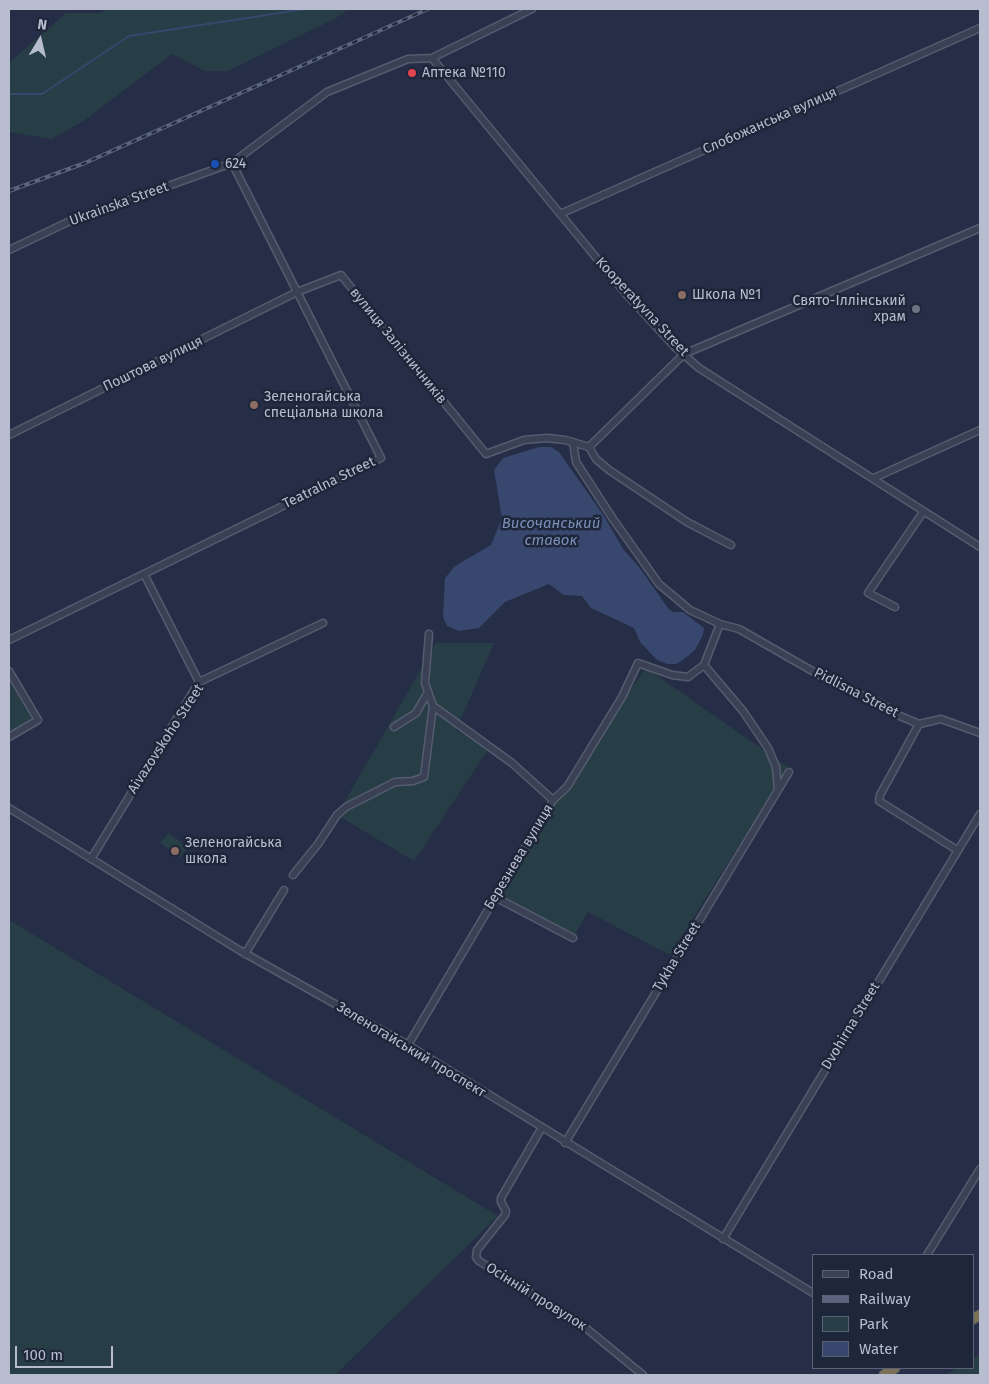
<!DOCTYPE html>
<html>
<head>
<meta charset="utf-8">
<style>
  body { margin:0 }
  #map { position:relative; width:989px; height:1384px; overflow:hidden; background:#252e46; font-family:"Fira Sans",sans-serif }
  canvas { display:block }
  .frame { position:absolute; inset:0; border:10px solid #b7bdce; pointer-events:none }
  .legend { position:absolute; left:812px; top:1254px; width:162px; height:115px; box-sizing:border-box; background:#1e263a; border:1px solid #5b6275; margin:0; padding:6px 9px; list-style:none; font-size:15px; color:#b7bdce }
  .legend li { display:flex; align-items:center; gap:10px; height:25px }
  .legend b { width:25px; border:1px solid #5b6275 }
  .north { position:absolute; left:15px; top:15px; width:50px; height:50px; -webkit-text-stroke:4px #1e263a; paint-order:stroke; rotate:9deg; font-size:14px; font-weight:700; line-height:20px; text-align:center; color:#b7bdce }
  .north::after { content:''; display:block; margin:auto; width:18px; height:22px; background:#b7bdce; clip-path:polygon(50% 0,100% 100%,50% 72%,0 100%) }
  .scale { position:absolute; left:15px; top:1346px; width:98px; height:22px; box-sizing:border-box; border:2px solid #b7bdce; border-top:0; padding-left:6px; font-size:15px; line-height:18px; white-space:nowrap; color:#b7bdce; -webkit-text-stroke:4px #1e263a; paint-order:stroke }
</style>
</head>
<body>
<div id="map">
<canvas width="989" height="1384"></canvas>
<div class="frame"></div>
<ul class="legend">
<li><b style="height:6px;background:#3a4155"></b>Road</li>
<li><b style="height:6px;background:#5b647c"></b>Railway</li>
<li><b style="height:14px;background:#273e46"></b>Park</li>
<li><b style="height:14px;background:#37476e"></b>Water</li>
</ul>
<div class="north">N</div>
<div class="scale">100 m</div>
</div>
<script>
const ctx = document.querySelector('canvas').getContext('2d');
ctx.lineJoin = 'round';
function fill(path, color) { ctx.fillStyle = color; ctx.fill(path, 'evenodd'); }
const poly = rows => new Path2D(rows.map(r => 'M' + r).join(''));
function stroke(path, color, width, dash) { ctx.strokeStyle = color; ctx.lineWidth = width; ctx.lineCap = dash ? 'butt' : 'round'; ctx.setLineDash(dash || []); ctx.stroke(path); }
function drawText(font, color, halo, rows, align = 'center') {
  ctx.font = font + ' "Fira Sans",sans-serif'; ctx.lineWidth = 5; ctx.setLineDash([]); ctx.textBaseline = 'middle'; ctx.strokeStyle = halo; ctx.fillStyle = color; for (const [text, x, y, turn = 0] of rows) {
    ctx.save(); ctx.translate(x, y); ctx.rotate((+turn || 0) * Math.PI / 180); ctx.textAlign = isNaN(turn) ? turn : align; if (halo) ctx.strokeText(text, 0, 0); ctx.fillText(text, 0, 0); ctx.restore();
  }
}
fill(poly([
  [108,9,349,9,336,18,228,71,205,71,172,54,85,120,52,139,9,132,9,63,66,13,100,13],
  [436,643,494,643,456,730,489,748,414,861,337,815],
  [646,668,788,767,670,955,588,912,573,938,495,897,553,800],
  [9,681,28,710,31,719,9,734],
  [168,833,188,847,180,858,160,843],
  [9,920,498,1216,335,1375,9,1375],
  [980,1354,980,1375,945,1375,958,1368,973,1368,973,1359]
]), '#273e46');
fill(poly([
  [539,447,551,447,559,452,604,516,623,549,639,567,668,608,673,612,683,612,704,628,703,635,695,650,683,660,676,664,667,664,657,660,640,642,634,628,591,608,582,596,564,595,549,584,505,602,479,628,459,631,447,626,443,617,445,578,455,566,491,545,502,518,494,470,503,458]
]), '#37476e');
stroke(poly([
  [9,94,42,94,129,36,306,9]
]), '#37476e', 2);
const minor = poly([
  [432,58,626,294,675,347,699,368,980,547],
  [560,214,980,28],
  [9,250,68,222,232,163,327,92,408,59,432,58,532,9],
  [9,435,297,292,341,275,486,454,524,440,547,438,565,440,589,447,596,459,609,470,687,522,731,545],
  [573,442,576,462,613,519,659,584,690,610,720,624,739,629,835,684,880,703,900,716,919,724,941,719,980,733],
  [589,447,684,354,980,228],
  [874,478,980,430],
  [144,574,199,682],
  [895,607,868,593,923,512],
  [9,640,381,458,232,163],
  [704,665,743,711,768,748,776,767,778,789],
  [9,671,38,720,9,737],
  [919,724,880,795,879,801,957,850],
  [394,727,416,713,428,692],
  [553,800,567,787,622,697,638,663,672,675,688,677,704,665,720,624],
  [9,808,239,950,408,1045,813,1293],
  [91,859,199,682,323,623],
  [293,875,318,844,337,815,346,807,395,782,413,781,424,777,433,706,425,683,429,634],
  [495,897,573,938],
  [245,954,284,890],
  [408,1045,553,800,512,763,433,706],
  [541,1129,501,1198,501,1202,506,1211,505,1215,477,1250,476,1257,479,1261,581,1324,643,1375],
  [565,1143,789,772],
  [723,1239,980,814],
  [927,1255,980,1169]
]);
const highway = poly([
  [973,1319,980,1315],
  [884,1375,895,1368]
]);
stroke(minor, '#555c6f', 9);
stroke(highway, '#41495c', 12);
stroke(minor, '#3a4155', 6);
stroke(highway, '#7b7256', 10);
const rail = poly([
  [9,191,85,163,428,9]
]);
stroke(rail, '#5b647c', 4);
stroke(rail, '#1e263a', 2, [5.5]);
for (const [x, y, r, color] of [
  [412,73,5,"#e0444e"],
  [215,164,5,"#1a4fb4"],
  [682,295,5,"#8d6e63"],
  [916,309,5,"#6b7280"],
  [254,405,5,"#8d6e63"],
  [175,851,5,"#8d6e63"]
]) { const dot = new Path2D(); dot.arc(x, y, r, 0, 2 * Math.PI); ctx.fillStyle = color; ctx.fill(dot); stroke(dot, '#1e263a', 2); }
drawText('14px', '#b7bdce', '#1e263a', [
  ["Аптека №110",422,73],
  ["624",225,164],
  ["Школа №1",692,295],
  ["Свято-Іллінський",906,301,"right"],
  ["храм",906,317,"right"],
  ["Зеленогайська",264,397],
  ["спеціальна школа",264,413],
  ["Зеленогайська",185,843],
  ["школа",185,859]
], 'left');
drawText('14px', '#b7bdce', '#1e263a', [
  ["Слобожанська вулиця",770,121,-24],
  ["Ukrainska Street",119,204,-20],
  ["Kooperatyvna Street",642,307,47],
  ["вулиця Залізничників",398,346,51],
  ["Поштова вулиця",153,364,-26],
  ["Teatralna Street",329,483,-26],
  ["Pidlisna Street",856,693,27],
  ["Aivazovskoho Street",166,739,-57],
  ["Березнева вулиця",519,857,-59],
  ["Tykha Street",677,957,-59],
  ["Dvohirna Street",851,1026,-59],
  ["Зеленогайський проспект",411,1050,31],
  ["Осінній провулок",536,1297,32]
]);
drawText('italic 15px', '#7c8eb8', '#1e263a', [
  ["Височанський",551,524],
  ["ставок",551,541]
]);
</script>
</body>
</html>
